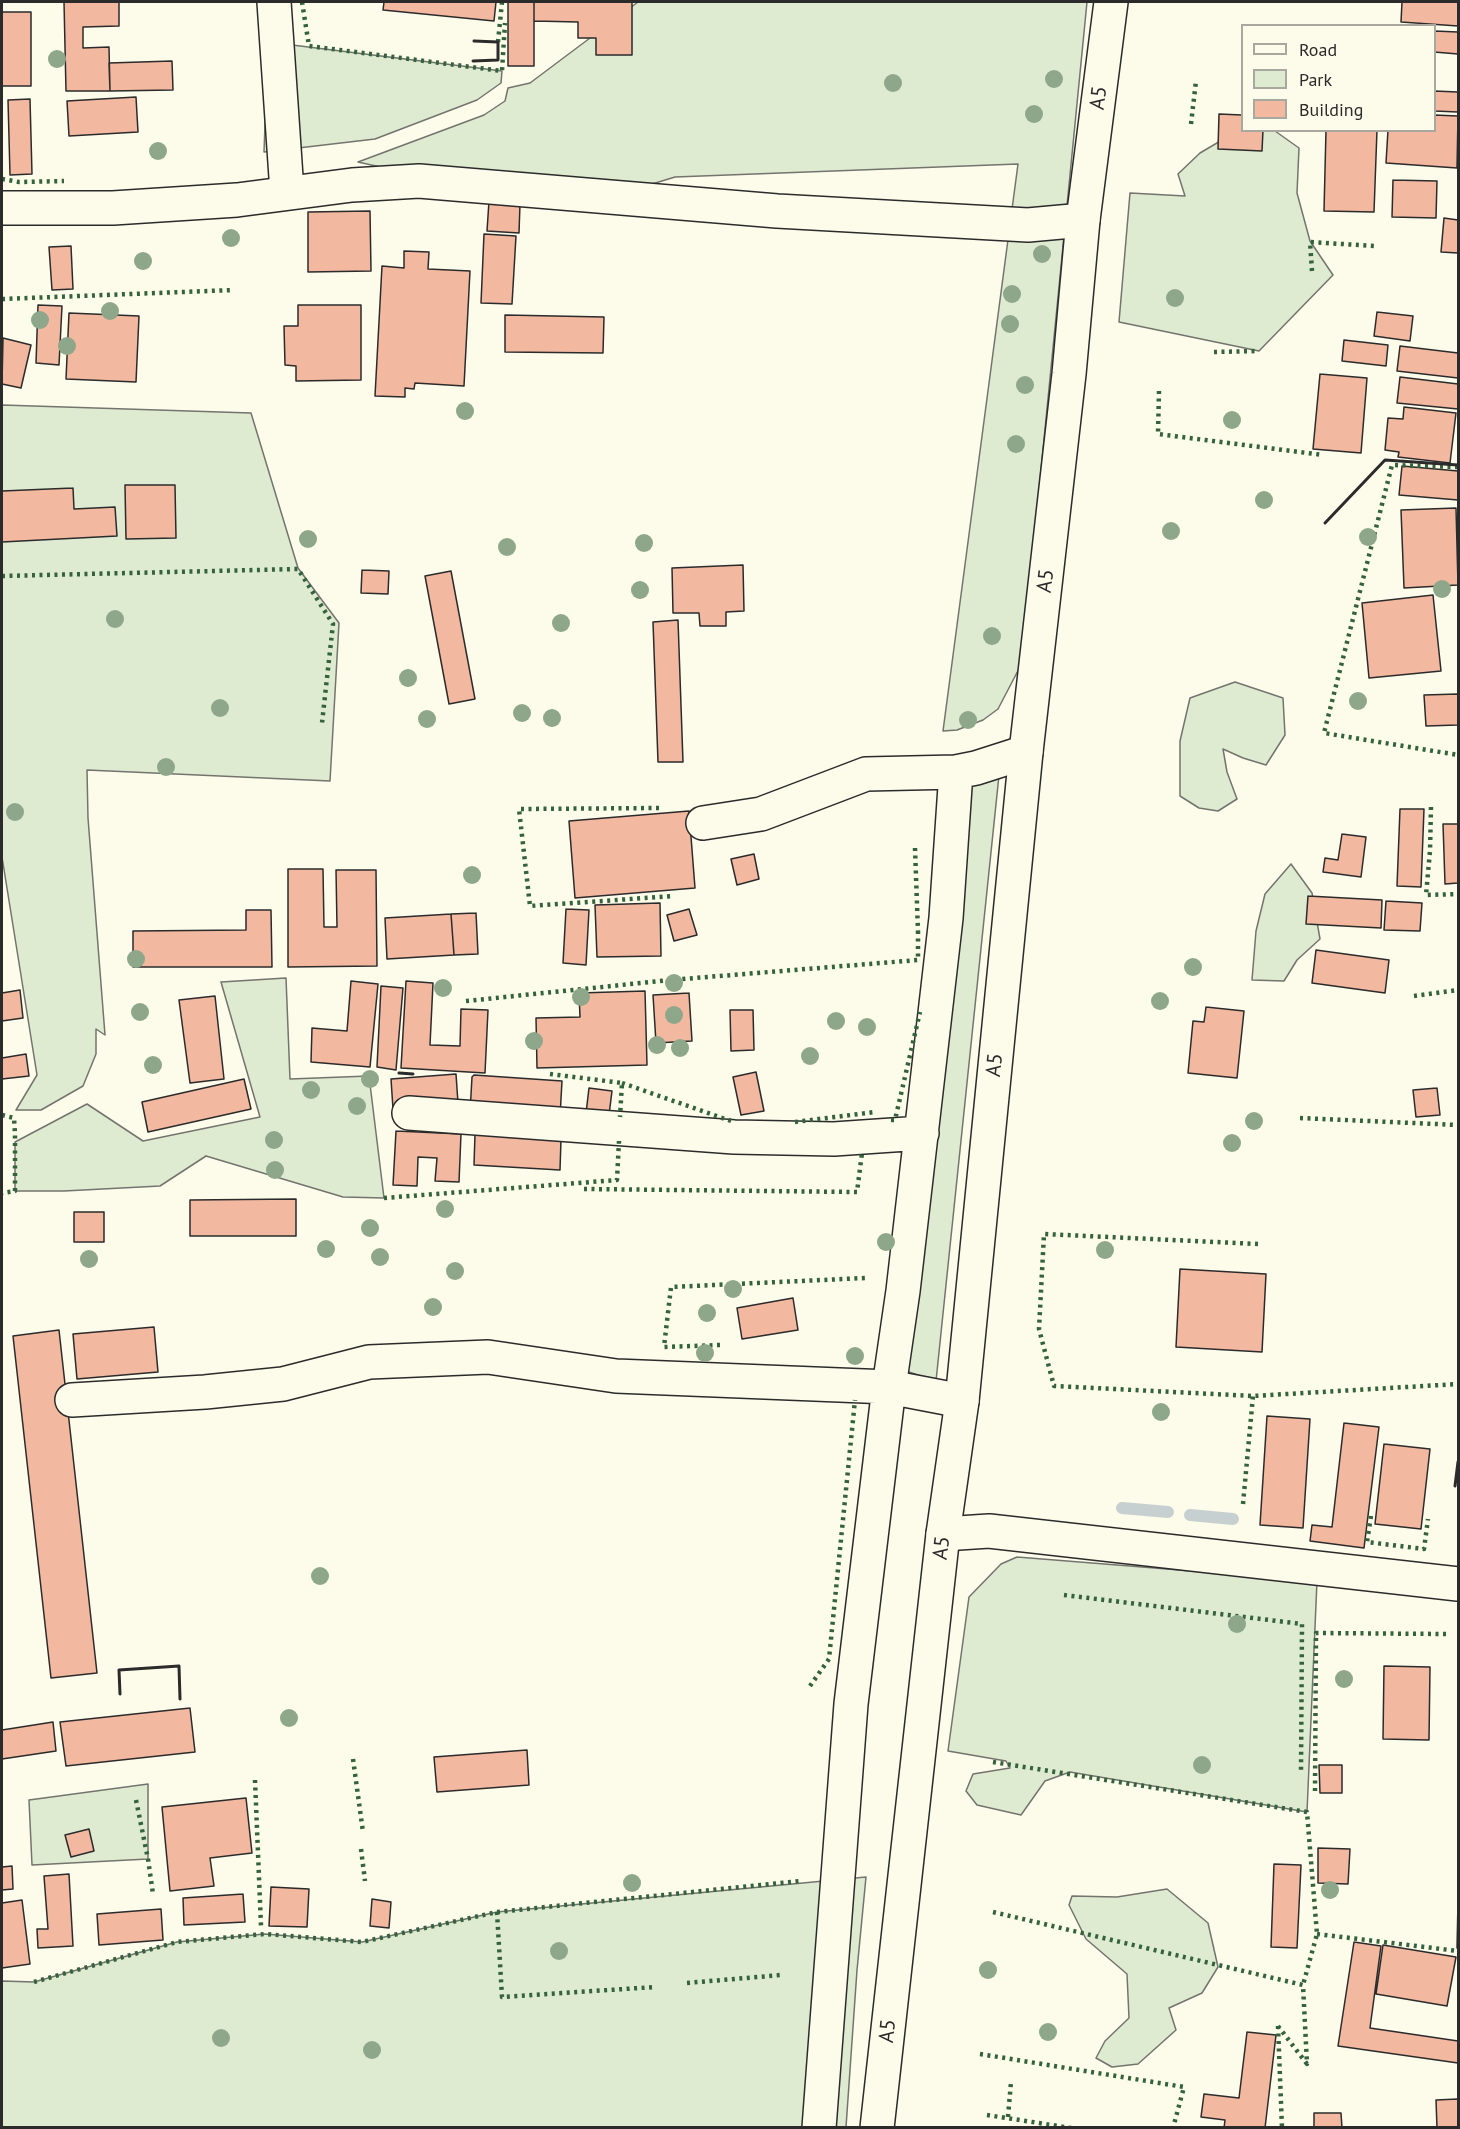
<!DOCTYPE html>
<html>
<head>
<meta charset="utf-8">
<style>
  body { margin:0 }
  #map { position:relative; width:1460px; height:2129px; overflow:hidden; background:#fdfbea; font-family:"PT Sans",sans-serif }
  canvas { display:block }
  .frame { position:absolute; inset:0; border:3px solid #2b2b2b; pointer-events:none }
  .legend { position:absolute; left:1241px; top:24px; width:195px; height:108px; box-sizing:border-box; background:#fdfbea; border:2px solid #a9a89e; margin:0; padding:8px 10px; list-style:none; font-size:18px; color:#2b2b2b }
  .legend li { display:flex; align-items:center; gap:12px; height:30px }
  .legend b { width:30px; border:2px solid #a9a89e }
</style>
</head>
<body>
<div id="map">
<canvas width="1460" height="2129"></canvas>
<div class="frame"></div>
<ul class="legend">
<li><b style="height:8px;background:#fdfbea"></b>Road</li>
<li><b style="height:16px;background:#deebd1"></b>Park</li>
<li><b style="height:16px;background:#f2b8a0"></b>Building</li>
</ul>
</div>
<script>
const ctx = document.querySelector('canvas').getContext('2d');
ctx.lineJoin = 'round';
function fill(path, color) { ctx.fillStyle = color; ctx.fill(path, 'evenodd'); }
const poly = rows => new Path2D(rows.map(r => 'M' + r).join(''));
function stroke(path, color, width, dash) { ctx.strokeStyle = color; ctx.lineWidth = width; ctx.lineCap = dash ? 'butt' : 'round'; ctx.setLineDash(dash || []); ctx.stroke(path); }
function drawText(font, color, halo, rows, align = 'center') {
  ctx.font = font + ' "PT Sans",sans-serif'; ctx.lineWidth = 4.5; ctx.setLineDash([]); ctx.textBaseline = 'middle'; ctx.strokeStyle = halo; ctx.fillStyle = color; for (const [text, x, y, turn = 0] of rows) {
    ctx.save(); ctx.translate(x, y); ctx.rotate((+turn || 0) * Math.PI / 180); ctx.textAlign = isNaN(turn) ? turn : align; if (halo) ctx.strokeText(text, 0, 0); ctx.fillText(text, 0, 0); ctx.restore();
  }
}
const green = poly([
  [638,2,1087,2,1022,663,998,709,983,720,957,730,943,731,1018,164,675,177,603,199,470,187,358,162,484,115,505,101,508,88,530,83,638,2],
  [268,42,502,71,501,83,477,100,375,139,264,152,268,42],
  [1239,130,1275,131,1299,148,1297,193,1310,241,1333,275,1259,351,1119,322,1130,193,1185,196,1178,174,1200,153,1239,130],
  [2,405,251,413,298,568,339,623,330,781,87,770,88,818,105,1035,96,1029,96,1054,83,1086,41,1110,16,1110,37,1075,2,857,2,405],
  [1235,682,1283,698,1285,735,1266,765,1243,758,1223,749,1227,772,1237,799,1218,811,1199,808,1180,796,1180,741,1190,698,1235,682],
  [1001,756,936,1381,903,1370,970,761,1001,756],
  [1291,864,1312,893,1320,939,1297,960,1284,981,1252,980,1256,931,1265,894,1291,864],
  [286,978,290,1079,369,1076,384,1198,343,1197,206,1156,160,1186,64,1191,15,1191,15,1142,87,1104,143,1141,260,1117,221,982,286,978],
  [1017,1557,1317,1581,1307,1812,1070,1772,1045,1781,1021,1815,977,1805,966,1791,973,1774,1010,1768,1006,1761,948,1751,969,1597,1001,1564,1017,1557],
  [148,1784,148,1859,32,1865,29,1800,148,1784],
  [866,1877,857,1970,846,2127,2,2128,2,1981,34,1982,177,1942,265,1934,362,1942,497,1912,866,1877],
  [1167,1889,1208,1923,1218,1967,1202,1993,1169,2008,1176,2030,1138,2064,1112,2067,1096,2058,1105,2041,1129,2018,1127,1974,1086,1939,1069,1905,1072,1896,1117,1897,1167,1889]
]);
fill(green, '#deebd1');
stroke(green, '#74746e', 1.5);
stroke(poly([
  [1122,1508,1168,1512],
  [1190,1515,1233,1519]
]), '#c7d0d0', 12);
const building = poly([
  [64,2,119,2,119,26,83,27,83,48,109,47,110,91,66,91,64,2],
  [384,2,496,2,494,21,383,10,384,2],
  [508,2,534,2,534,66,508,66,508,2],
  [534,2,632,2,632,55,596,55,596,38,578,38,578,22,534,21,534,2],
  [1402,2,1458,2,1458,26,1401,22,1402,2],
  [2,12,31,12,31,86,2,86,2,12],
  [1434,31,1458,32,1458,54,1434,52,1434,31],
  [172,61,173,90,110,91,109,63,172,61],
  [1434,91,1458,92,1458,112,1434,111,1434,91],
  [136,97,138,132,69,136,67,101,136,97],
  [30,99,32,174,10,175,8,100,30,99],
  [1219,114,1242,115,1242,130,1263,130,1262,151,1218,149,1219,114],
  [1434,115,1458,116,1457,168,1386,163,1388,130,1434,130,1434,115],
  [1326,130,1377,130,1374,212,1324,211,1326,130],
  [1393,180,1437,181,1436,218,1392,217,1393,180],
  [489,201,520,204,519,233,487,231,489,201],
  [370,211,371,271,308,272,308,212,370,211],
  [1444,218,1458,220,1458,253,1441,252,1444,218],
  [484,234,516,236,512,304,481,303,484,234],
  [71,246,73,289,52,290,49,247,71,246],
  [404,251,429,252,428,269,470,271,464,386,415,383,414,389,405,388,405,397,375,396,382,266,404,268,404,251],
  [38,305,62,306,59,365,36,363,38,305],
  [298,305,361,305,361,380,296,381,296,366,285,365,284,326,298,326,298,305],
  [1377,312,1413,316,1410,341,1374,336,1377,312],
  [69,313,139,316,136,382,66,379,69,313],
  [505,315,604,317,603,353,505,352,505,315],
  [3,338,31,345,21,388,2,384,3,338],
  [1344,340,1388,345,1386,366,1342,361,1344,340],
  [1400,346,1458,353,1458,378,1397,371,1400,346],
  [1320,374,1367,378,1361,453,1313,449,1320,374],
  [1400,377,1458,384,1458,409,1397,403,1400,377],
  [1404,407,1456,413,1450,463,1398,457,1399,452,1385,450,1388,418,1403,419,1404,407],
  [1402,466,1458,471,1458,500,1399,495,1402,466],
  [125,485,175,485,176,538,126,539,125,485],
  [73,488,74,509,115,507,117,536,2,542,2,491,73,488],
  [1456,508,1458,585,1404,588,1401,510,1456,508],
  [743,565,744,611,726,612,726,626,700,626,699,613,673,613,672,568,743,565],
  [362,570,389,571,388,594,361,593,362,570],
  [451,571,475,699,449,704,425,576,451,571],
  [1433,595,1441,671,1369,678,1362,603,1433,595],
  [678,620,683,762,658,762,653,622,678,620],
  [1458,694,1458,725,1426,726,1424,695,1458,694],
  [1400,809,1424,809,1421,887,1397,886,1400,809],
  [689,811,695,888,575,898,569,821,689,811],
  [1443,824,1458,824,1458,883,1445,884,1443,824],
  [1342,834,1366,837,1361,877,1323,872,1325,858,1338,860,1342,834],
  [754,854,759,879,737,885,731,859,754,854],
  [288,869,323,869,324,927,337,927,336,870,376,870,377,966,288,967,288,869],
  [1308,896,1382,900,1381,928,1306,924,1308,896],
  [1386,901,1422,903,1420,931,1384,930,1386,901],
  [660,903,661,956,597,957,595,905,660,903],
  [566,909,589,910,586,965,563,963,566,909],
  [689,909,697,935,674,941,667,915,689,909],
  [246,910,271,910,272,967,133,967,133,931,246,930,246,910],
  [476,913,478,954,454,955,451,914,476,913],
  [451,914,454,955,387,959,385,918,451,914],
  [1316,950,1389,960,1385,993,1312,983,1316,950],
  [351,981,378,984,370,1067,311,1062,312,1028,347,1031,351,981],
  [406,981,433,983,430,1045,460,1046,461,1009,488,1010,485,1073,401,1068,406,981],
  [381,986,403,988,396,1070,377,1067,381,986],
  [20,990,23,1018,2,1021,2,993,20,990],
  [645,991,647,1065,537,1068,536,1018,580,1017,579,993,645,991],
  [689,993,692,1041,656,1043,653,995,689,993],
  [215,996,224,1079,190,1083,179,1000,215,996],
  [1206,1007,1244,1011,1237,1078,1188,1073,1193,1021,1204,1022,1206,1007],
  [730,1010,753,1010,754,1050,731,1051,730,1010],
  [26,1054,29,1076,2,1079,2,1058,26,1054],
  [756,1072,764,1111,741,1115,733,1077,756,1072],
  [456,1074,458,1103,393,1109,391,1079,456,1074],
  [474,1075,562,1081,560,1117,470,1112,472,1077,474,1075],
  [244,1079,251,1109,148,1132,142,1102,244,1079],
  [589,1088,612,1091,609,1115,586,1113,589,1088],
  [1437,1088,1440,1115,1416,1117,1413,1090,1437,1088],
  [396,1131,461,1134,459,1182,435,1181,437,1158,418,1157,417,1186,393,1185,396,1131],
  [475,1134,561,1139,560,1170,474,1165,475,1134],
  [296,1199,296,1236,190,1236,190,1200,296,1199],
  [74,1212,104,1212,104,1242,74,1242,74,1212],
  [1180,1269,1266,1274,1262,1352,1176,1347,1180,1269],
  [793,1298,798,1330,742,1339,737,1308,793,1298],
  [154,1327,158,1372,77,1379,73,1334,154,1327],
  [59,1330,97,1673,51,1678,13,1336,59,1330],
  [1267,1416,1310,1419,1303,1528,1260,1525,1267,1416],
  [1344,1423,1379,1427,1364,1548,1310,1541,1312,1525,1332,1527,1344,1423],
  [1384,1444,1430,1449,1421,1529,1375,1524,1384,1444],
  [1384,1666,1430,1667,1429,1740,1383,1739,1384,1666],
  [190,1708,195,1752,66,1766,60,1722,190,1708],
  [53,1722,56,1751,2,1759,2,1730,53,1722],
  [527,1750,529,1785,437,1792,434,1757,527,1750],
  [1319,1765,1342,1765,1342,1793,1320,1793,1319,1765],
  [246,1798,252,1853,210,1858,214,1886,170,1891,162,1807,246,1798],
  [89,1829,94,1851,71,1857,65,1835,89,1829],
  [1318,1848,1350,1849,1348,1884,1318,1883,1318,1848],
  [1274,1864,1301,1865,1297,1948,1271,1947,1274,1864],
  [12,1866,13,1889,2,1890,2,1867,12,1866],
  [69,1874,73,1946,38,1948,37,1929,48,1929,44,1876,69,1874],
  [271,1887,309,1889,307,1927,269,1926,271,1887],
  [243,1894,245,1922,184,1925,183,1898,243,1894],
  [372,1899,391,1902,389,1928,370,1926,372,1899],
  [22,1900,30,1964,2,1968,2,1903,22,1900],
  [1458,1901,1458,1948,1457,1948,1458,1901],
  [161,1909,163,1940,99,1945,97,1914,161,1909],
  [1354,1942,1381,1946,1370,2028,1458,2041,1458,2063,1338,2046,1354,1942],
  [1383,1945,1456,1957,1447,2006,1376,1994,1383,1945],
  [1247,2032,1276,2035,1265,2128,1224,2128,1225,2120,1201,2117,1204,2094,1239,2098,1247,2032],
  [1458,2099,1458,2128,1437,2128,1436,2100,1458,2099],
  [1314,2113,1341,2113,1342,2128,1314,2128,1314,2113]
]);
fill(building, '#f2b8a0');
stroke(building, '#2b2b2b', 1.5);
const minor = poly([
  [274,2,287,192],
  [2,208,113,208,237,200,352,185,419,181,777,211,1028,225,1083,220],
  [703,823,761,814,866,774,956,772],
  [409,1113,734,1137,834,1139,922,1133],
  [72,1400,205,1392,283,1384,369,1362,488,1357,616,1376,889,1387,962,1401],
  [943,1534,989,1531,1458,1584],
  [819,2128,851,1704,889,1387,903,1291,946,918,956,772,976,768,1026,752]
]);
const highway = poly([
  [877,2128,943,1534,962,1401,1026,752,1069,374,1083,220,1111,2]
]);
stroke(minor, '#2b2b2b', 36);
stroke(highway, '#2b2b2b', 36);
stroke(minor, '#fdfbea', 33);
stroke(highway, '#fdfbea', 33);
stroke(poly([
  [302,2,309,46,502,71,505,23],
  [498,42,502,2],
  [1191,124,1196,81],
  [2,179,19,182,64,181],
  [1312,271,1310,242,1374,246],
  [2,299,234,290],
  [1214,352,1259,351],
  [1159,391,1158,434,1323,455],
  [1458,467,1392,465,1324,733,1458,755],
  [2,576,298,569,333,624,322,723],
  [1431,807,1430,851,1426,895,1458,894],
  [659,808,519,809,530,906,674,896],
  [915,848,918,932],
  [1414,996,1458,990],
  [466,1001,670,980,918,960,918,929],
  [550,1074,622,1083,620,1117],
  [622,1083,734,1122],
  [2,1115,14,1118,15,1134,15,1191,2,1193],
  [1300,1118,1458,1125],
  [891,1120,895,1120,920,1012],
  [795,1122,875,1112],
  [584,1189,857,1192,862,1153],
  [384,1198,617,1180,619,1141],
  [1258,1244,1044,1234,1039,1329,1054,1386,1253,1396,1458,1384],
  [720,1345,664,1347,671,1287,865,1278],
  [1243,1504,1253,1396],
  [1371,1516,1367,1542,1424,1549,1428,1519],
  [1064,1595,1302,1624,1301,1773],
  [810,1686,829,1659,855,1400],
  [353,1759,363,1832],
  [993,1762,1307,1812,1317,1934,1303,1985],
  [255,1780,261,1926],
  [1315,1791,1316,1633,1446,1634],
  [136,1800,148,1859,153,1894],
  [361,1849,365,1881],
  [497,1912,502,1997,655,1987],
  [993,1912,1303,1985,1307,2064,1278,2026],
  [1317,1934,1458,1951],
  [34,1982,177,1942,265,1934,362,1942,497,1912,800,1881],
  [687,1983,781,1975],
  [1278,2026,1282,2128],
  [980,2054,1184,2087,1173,2128],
  [987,2115,1071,2128],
  [1008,2117,1011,2082]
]), '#34623c', 4.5, [3, 4.5]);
stroke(poly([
  [473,61,498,60,498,42,474,41],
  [1325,523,1385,460,1458,465],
  [399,1073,413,1074],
  [1455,1486,1458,1462],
  [120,1694,119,1670,179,1666,180,1699]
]), '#2b2b2b', 3);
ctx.fillStyle = '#8ea78a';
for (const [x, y] of [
  [57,59],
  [1054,79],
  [893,83],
  [1034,114],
  [158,151],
  [231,238],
  [1042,254],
  [143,261],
  [1012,294],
  [1175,298],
  [110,311],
  [40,320],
  [1010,324],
  [67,346],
  [1025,385],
  [465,411],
  [1232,420],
  [1016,444],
  [1264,500],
  [1171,531],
  [1368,537],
  [308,539],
  [644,543],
  [507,547],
  [1442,589],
  [640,590],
  [115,619],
  [561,623],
  [992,636],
  [408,678],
  [1358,701],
  [220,708],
  [522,713],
  [552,718],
  [427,719],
  [968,720],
  [166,767],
  [15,812],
  [472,875],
  [136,959],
  [1193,967],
  [674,983],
  [443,988],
  [581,997],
  [1160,1001],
  [140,1012],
  [674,1015],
  [836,1021],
  [867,1027],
  [534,1041],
  [657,1045],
  [680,1048],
  [810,1056],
  [153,1065],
  [370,1079],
  [311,1090],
  [357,1106],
  [1254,1121],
  [274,1140],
  [1232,1143],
  [275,1170],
  [445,1209],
  [370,1228],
  [886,1242],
  [326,1249],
  [1105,1250],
  [380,1257],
  [89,1259],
  [455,1271],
  [733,1289],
  [433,1307],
  [707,1313],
  [705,1353],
  [855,1356],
  [1161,1412],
  [320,1576],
  [1237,1624],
  [1344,1679],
  [289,1718],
  [1202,1765],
  [632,1883],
  [1330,1890],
  [559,1951],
  [988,1970],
  [1048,2032],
  [221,2038],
  [372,2050]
]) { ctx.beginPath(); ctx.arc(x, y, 9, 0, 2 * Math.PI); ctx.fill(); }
drawText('21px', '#2b2b2b', '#fdfbea', [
  ["A5",1099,98,-83],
  ["A5",1046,581,-83],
  ["A5",995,1065,-84],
  ["A5",942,1548,-83],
  ["A5",888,2031,-84]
]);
</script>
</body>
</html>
